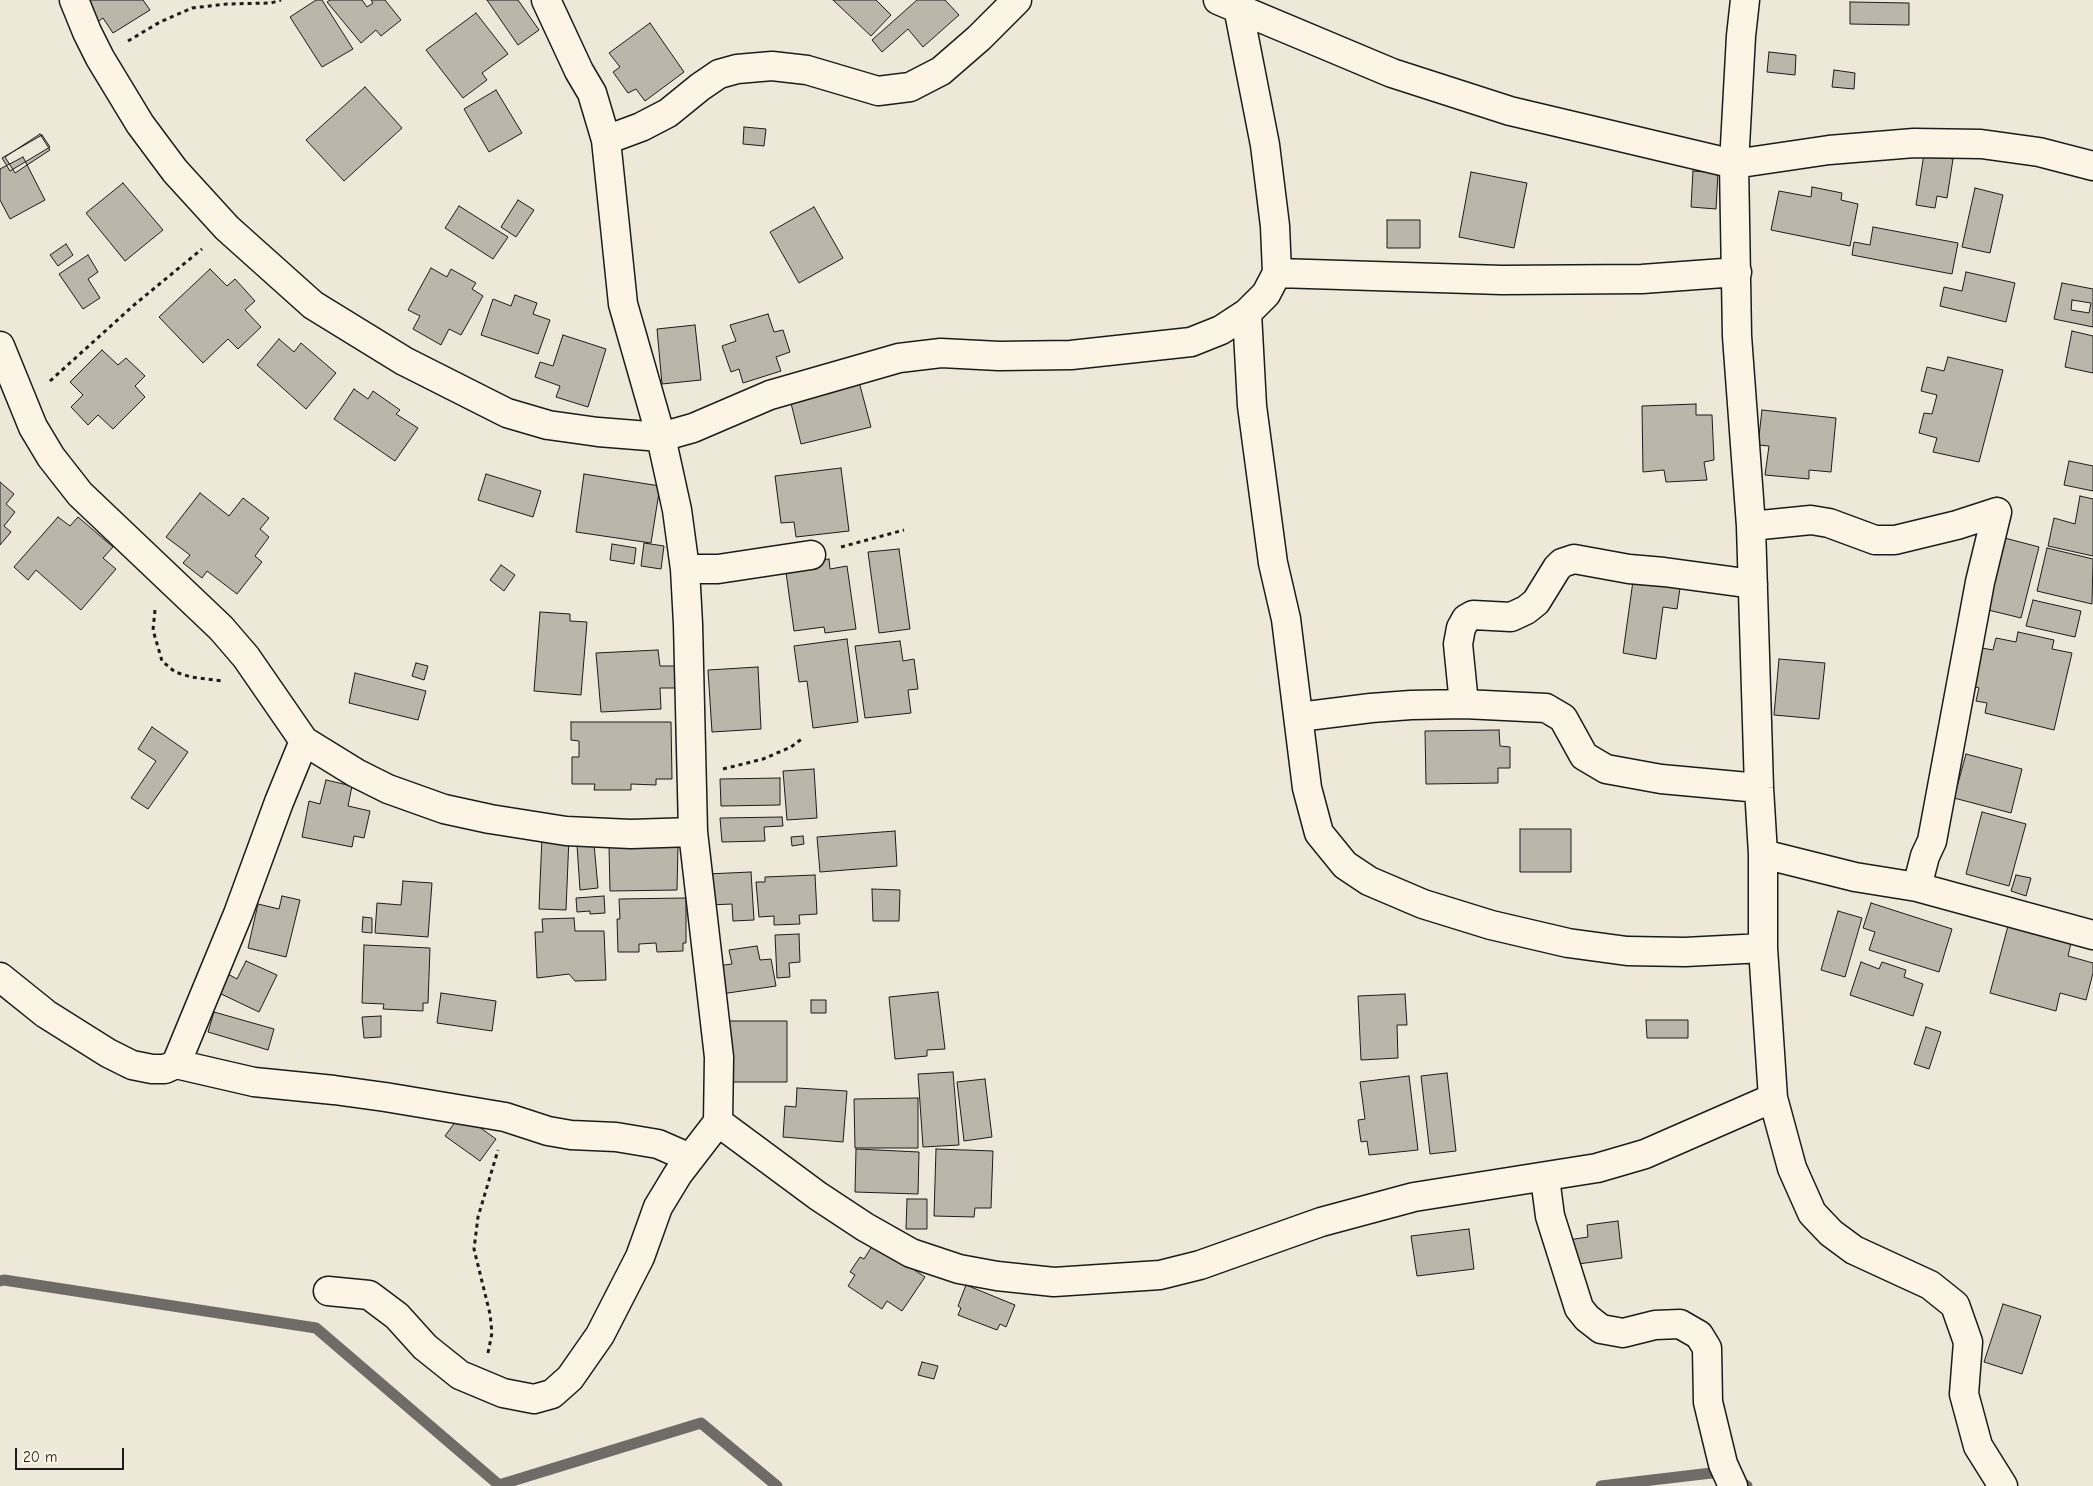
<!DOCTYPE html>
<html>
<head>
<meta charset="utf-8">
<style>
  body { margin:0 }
  #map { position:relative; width:2093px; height:1486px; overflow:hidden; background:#eee8d9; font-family:"Comic Neue",sans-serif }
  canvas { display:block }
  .scale { position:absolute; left:15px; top:1448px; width:109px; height:22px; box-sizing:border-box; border:2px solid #1c1c1c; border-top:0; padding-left:6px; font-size:15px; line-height:18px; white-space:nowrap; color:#1c1c1c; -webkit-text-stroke:4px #fcf5e5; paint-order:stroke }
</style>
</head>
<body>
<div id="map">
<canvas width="2093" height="1486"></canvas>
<div class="scale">20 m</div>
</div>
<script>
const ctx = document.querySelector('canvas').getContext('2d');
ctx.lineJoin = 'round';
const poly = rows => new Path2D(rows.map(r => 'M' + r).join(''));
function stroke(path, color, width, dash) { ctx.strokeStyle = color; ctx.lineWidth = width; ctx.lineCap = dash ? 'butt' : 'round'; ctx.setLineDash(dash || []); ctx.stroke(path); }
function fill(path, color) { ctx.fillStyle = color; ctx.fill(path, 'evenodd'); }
stroke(poly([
  [0,1281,4,1280,316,1328,499,1485,701,1423,777,1486],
  [1601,1486,1720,1472,1747,1486]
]), '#6f6c67', 11);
const building = poly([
  [82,0,143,0,150,10,113,33,103,18,96,23,82,0],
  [316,0,322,0,353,49,322,67,290,17,316,0],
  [330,0,362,0,367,7,373,3,371,0,385,0,401,20,381,36,376,30,361,43,327,2,330,0],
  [487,0,518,0,539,30,518,45,487,0],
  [833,0,876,0,891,15,871,36,833,0],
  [917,0,945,0,959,15,923,47,908,29,882,52,872,40,917,0],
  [1850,2,1909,3,1909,25,1850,24,1850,2],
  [476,13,508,54,482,73,487,80,463,98,426,50,476,13],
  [650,23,684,72,645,101,636,89,628,93,613,72,620,67,609,53,650,23],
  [1769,52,1796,55,1795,75,1767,72,1769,52],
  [1834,70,1855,73,1854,89,1832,87,1834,70],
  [365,87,402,128,344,181,306,140,365,87],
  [496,90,522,133,489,152,464,109,496,90],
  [744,127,766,129,764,146,743,144,744,127],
  [40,134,50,150,15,173,5,157,40,134],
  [42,135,50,147,10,171,2,158,42,135],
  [1924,154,1953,159,1947,198,1937,196,1935,208,1916,205,1924,154],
  [23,157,45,200,10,219,0,200,0,169,23,157],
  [1693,171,1718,173,1716,209,1691,207,1693,171],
  [1471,172,1527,183,1514,248,1459,237,1471,172],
  [123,183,163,230,125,261,86,213,123,183],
  [1812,187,1842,193,1841,200,1858,204,1850,246,1771,230,1779,191,1811,197,1812,187],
  [1975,188,2003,195,1990,253,1962,247,1975,188],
  [518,200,534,210,516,237,501,227,518,200],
  [459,206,508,237,493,259,445,228,459,206],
  [814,207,843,258,799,283,770,232,814,207],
  [1387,220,1420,220,1420,248,1387,248,1387,220],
  [1873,227,1958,243,1952,274,1852,255,1854,242,1870,245,1873,227],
  [66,244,73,255,58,266,50,255,66,244],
  [88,255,98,272,88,279,100,298,83,309,59,274,88,255],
  [431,268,447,277,451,269,476,283,472,289,483,296,461,335,449,329,441,345,413,329,420,316,408,310,431,268],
  [210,269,227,286,235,279,255,301,245,310,261,327,238,349,228,339,203,363,159,317,210,269],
  [1966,272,2015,283,2006,322,1940,306,1944,287,1962,291,1966,272],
  [2062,283,2093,289,2093,327,2054,319,2062,283],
  [2072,300,2091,303,2089,313,2071,310,2072,300],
  [515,295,537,303,533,314,550,320,538,354,481,335,493,299,511,306,515,295],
  [768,314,774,332,783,330,790,352,776,357,781,371,743,383,739,369,731,372,722,346,736,341,730,325,768,314],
  [695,325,701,380,662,384,657,329,695,325],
  [2072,331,2093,336,2093,373,2065,367,2072,331],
  [563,335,606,349,588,407,556,397,560,386,535,377,540,362,553,366,563,335],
  [279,339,294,352,301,343,336,373,306,409,257,365,279,339],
  [102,350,118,365,126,358,145,376,135,386,145,397,113,429,98,415,88,425,71,407,83,395,70,382,102,350],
  [1948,357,2003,370,1979,462,1933,452,1937,438,1919,433,1924,413,1932,414,1937,395,1921,391,1927,367,1944,371,1948,357],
  [858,378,871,427,801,444,789,395,858,378],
  [354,389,368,399,373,391,400,410,396,414,418,428,395,461,334,419,354,389],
  [1696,404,1696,415,1712,415,1714,460,1704,462,1707,480,1666,482,1664,470,1643,472,1642,406,1696,404],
  [1762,410,1836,418,1831,472,1809,470,1809,479,1765,475,1769,446,1758,445,1762,410],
  [2069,461,2093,466,2093,491,2064,485,2069,461],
  [841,468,849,531,796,537,794,522,781,523,775,476,841,468],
  [486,474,541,491,533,517,478,500,486,474],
  [584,474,660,486,651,543,576,532,584,474],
  [0,482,14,494,6,504,15,512,4,526,11,532,0,545,0,482],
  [200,493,229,516,243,498,269,518,260,529,269,537,255,556,262,562,237,594,207,571,202,578,183,563,190,555,166,537,200,493],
  [2080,496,2093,499,2093,556,2048,546,2054,518,2075,524,2080,496],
  [58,517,70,526,78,517,113,547,103,558,116,569,81,610,36,570,28,580,14,567,58,517],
  [1997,536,2039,547,2021,618,1980,608,1997,536],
  [644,543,664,546,661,569,641,566,644,543],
  [612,544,636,548,634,564,610,560,612,544],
  [2047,548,2093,559,2092,604,2037,591,2047,548],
  [899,549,910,629,879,633,868,552,899,549],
  [829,559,830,569,847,566,856,629,825,633,824,627,794,631,785,565,829,559],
  [501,565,515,575,504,591,490,580,501,565],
  [1633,581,1680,588,1677,609,1663,607,1656,659,1623,653,1633,581],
  [2033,600,2081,611,2075,637,2026,626,2033,600],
  [540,612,570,614,570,621,587,622,581,695,534,691,540,612],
  [2018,632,2054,640,2052,649,2072,653,2054,730,1985,713,1987,703,1976,701,1979,688,1973,686,1982,648,1993,650,1996,638,2016,642,2018,632],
  [847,639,858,722,813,728,807,681,799,682,794,646,847,639],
  [900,641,903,661,914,659,918,689,908,690,911,713,865,718,855,646,900,641],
  [658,650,660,666,676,666,677,688,660,688,661,709,601,712,596,653,658,650],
  [1779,659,1825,663,1819,719,1774,715,1779,659],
  [416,663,428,666,424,680,412,676,416,663],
  [758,667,761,729,712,732,708,670,758,667],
  [355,673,426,691,418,720,349,703,355,673],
  [571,722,671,722,672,779,656,779,656,785,631,784,631,790,594,790,595,784,572,784,572,757,579,757,579,741,571,740,571,722],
  [152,727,188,752,148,809,131,798,156,761,138,749,152,727],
  [1499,730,1500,746,1510,747,1510,768,1498,768,1498,783,1426,784,1425,731,1499,730],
  [1966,754,2022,769,2011,813,1954,798,1966,754],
  [814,769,817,818,787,820,783,771,814,769],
  [780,778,780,805,721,806,720,779,780,778],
  [326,780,352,786,348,806,370,811,364,838,354,836,352,847,302,837,309,801,320,804,326,780],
  [1982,812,2026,824,2009,886,1966,874,1982,812],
  [782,817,783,826,764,827,765,841,722,842,720,818,782,817],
  [1520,829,1571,829,1571,872,1520,872,1520,829],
  [895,831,897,866,820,872,817,837,895,831],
  [542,836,569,837,566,910,539,909,542,836],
  [803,836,804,844,792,846,791,837,803,836],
  [594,844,598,888,580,890,577,845,594,844],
  [678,845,677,890,610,891,609,846,678,845],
  [751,872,754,920,733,921,732,904,709,905,707,874,751,872],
  [815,875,817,914,799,915,800,924,774,925,774,916,759,917,756,882,765,882,765,877,815,875],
  [2016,875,2031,878,2026,896,2011,891,2016,875],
  [403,881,432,883,428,937,375,933,377,903,401,905,403,881],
  [872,889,900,890,899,921,873,921,872,889],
  [282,896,300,900,286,957,248,948,258,904,279,909,282,896],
  [604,896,605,913,590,914,590,911,577,912,576,898,604,896],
  [686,898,686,943,683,943,683,951,657,952,656,943,639,944,639,952,618,952,617,919,620,919,619,899,686,898],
  [1871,903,1952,929,1939,972,1869,950,1875,932,1863,928,1871,903],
  [1838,911,1862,918,1845,977,1821,970,1838,911],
  [363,917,372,918,372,933,362,932,363,917],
  [574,918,575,931,604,931,606,980,575,981,569,974,537,978,535,932,543,932,542,919,574,918],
  [2008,926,2071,943,2068,956,2093,963,2093,973,2086,1000,2060,993,2056,1011,1990,993,2008,926],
  [799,934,800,962,789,963,790,977,777,978,775,935,799,934],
  [364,945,430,948,428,1003,423,1003,423,1011,383,1009,384,1004,362,1003,364,945],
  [757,946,760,960,771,959,776,986,721,994,717,966,732,964,729,950,757,946],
  [246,961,277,975,259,1012,217,992,226,973,237,979,246,961],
  [1861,962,1879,969,1882,962,1906,970,1904,977,1923,984,1913,1016,1850,995,1861,962],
  [938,992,945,1049,927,1050,927,1056,895,1059,889,997,938,992],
  [441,993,496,1001,492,1031,437,1023,441,993],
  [1405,994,1407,1025,1397,1025,1398,1058,1361,1060,1358,996,1405,994],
  [811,1000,826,1000,826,1013,811,1013,811,1000],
  [214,1012,274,1029,268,1050,208,1032,214,1012],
  [381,1016,381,1037,364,1038,362,1017,381,1016],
  [1646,1020,1688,1020,1688,1038,1647,1038,1646,1020],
  [728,1021,787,1021,787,1082,729,1082,728,1021],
  [1926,1027,1941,1032,1929,1069,1914,1064,1926,1027],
  [953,1072,959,1145,923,1147,918,1074,953,1072],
  [1447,1073,1456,1151,1430,1154,1421,1076,1447,1073],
  [1409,1076,1418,1150,1369,1155,1367,1141,1361,1142,1358,1120,1365,1119,1360,1082,1409,1076],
  [985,1079,992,1137,964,1141,957,1082,985,1079],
  [797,1088,847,1091,843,1142,783,1137,785,1106,796,1107,797,1088],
  [918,1098,918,1148,855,1148,854,1099,918,1098],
  [461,1114,496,1139,480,1161,445,1136,461,1114],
  [856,1149,919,1152,918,1194,855,1192,856,1149],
  [936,1149,993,1151,991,1208,975,1208,974,1217,934,1216,936,1149],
  [907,1199,927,1199,927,1229,906,1229,907,1199],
  [1618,1221,1622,1258,1571,1265,1568,1240,1588,1237,1587,1225,1618,1221],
  [1469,1229,1474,1269,1417,1276,1411,1236,1469,1229],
  [874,1243,925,1277,902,1311,887,1301,882,1309,848,1286,855,1275,850,1272,860,1257,864,1259,874,1243],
  [966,1285,1015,1305,1006,1327,1000,1324,997,1330,958,1315,961,1308,958,1306,966,1285],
  [2003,1304,2041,1316,2022,1374,1984,1362,2003,1304],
  [922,1362,938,1366,934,1379,918,1375,922,1362]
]);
fill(building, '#bab6aa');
stroke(building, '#1c1c1c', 1);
const street = poly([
  [74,0,87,32,100,58,140,124,175,171,227,228,313,305,404,361,507,413,548,425,598,432,661,437,693,428,770,395,899,358,941,353,999,356,1071,355,1191,342,1221,330,1247,313,1266,294,1277,273,1275,226,1265,145,1238,7],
  [1218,0,1392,73,1510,111,1734,164,1829,150,1914,143,1981,144,2039,152,2093,166],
  [1745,0,1741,36,1734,164,1737,336,1751,526,1759,788,1763,854,1763,948,1773,1098,1792,1168,1812,1213,1831,1233,1854,1250,1930,1285,1955,1305,1968,1342,1964,1394,1978,1446,2003,1486],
  [606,140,641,127,668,113,700,87,719,74,737,69,772,66,807,70,878,91,910,87,941,71,979,38,1017,0],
  [1277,273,1502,280,1642,279,1737,272],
  [1247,313,1252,406,1273,563,1286,619,1307,788,1319,833,1345,865,1369,881,1423,904,1491,925,1568,943,1627,951,1685,952,1763,948],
  [0,346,33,427,51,457,80,494,221,628,246,657,304,741,356,773,388,789,444,809,490,819,566,831,631,834,693,832],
  [1751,526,1811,520,1829,523,1875,540,1895,540,1957,525,1997,512],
  [685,569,718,569,811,555],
  [1464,704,1458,644,1461,628,1466,619,1473,615,1511,617,1526,610,1536,602,1557,568,1562,563,1574,559,1629,569,1664,572,1753,584],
  [1299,717,1371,708,1411,705,1464,704,1546,708,1563,718,1584,756,1606,769,1661,779,1759,788],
  [1763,854,1855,877,1917,887,2093,935],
  [1917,887,1925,856,1932,841,1980,582,1997,512],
  [0,977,46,1014,108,1053,132,1065,152,1069,165,1069,176,1064,238,914,279,802,304,741],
  [176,1064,254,1082,334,1090,385,1097,505,1117,548,1131,571,1135,616,1137,658,1144,690,1158],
  [718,1122,818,1196,865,1227,911,1253,959,1269,997,1276,1054,1282,1160,1275,1200,1265,1321,1222,1414,1197,1597,1168,1645,1154,1773,1098],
  [1545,1178,1550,1216,1579,1308,1587,1318,1601,1329,1623,1333,1655,1325,1680,1324,1699,1335,1707,1348,1708,1402,1723,1464,1733,1486],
  [328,1291,369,1295,397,1316,425,1347,460,1375,503,1393,534,1399,552,1394,570,1378,600,1335,640,1257,658,1207,678,1174,718,1122,719,1057,693,832,688,624,685,569,677,510,661,437,623,304,606,140,592,93,579,71,546,0]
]);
stroke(street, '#1c1c1c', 31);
stroke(poly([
  [128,41,160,22,192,8,227,4,271,3,281,0],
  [50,381,134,305,202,249],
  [841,547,904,530],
  [155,610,153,630,162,661,175,672,191,677,223,681],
  [723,769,763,759,791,747,803,738],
  [488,1353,492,1333,490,1314,474,1249,478,1217,498,1150]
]), '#1c1c1c', 3, [4, 4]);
stroke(street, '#fcf5e5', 28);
</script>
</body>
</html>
